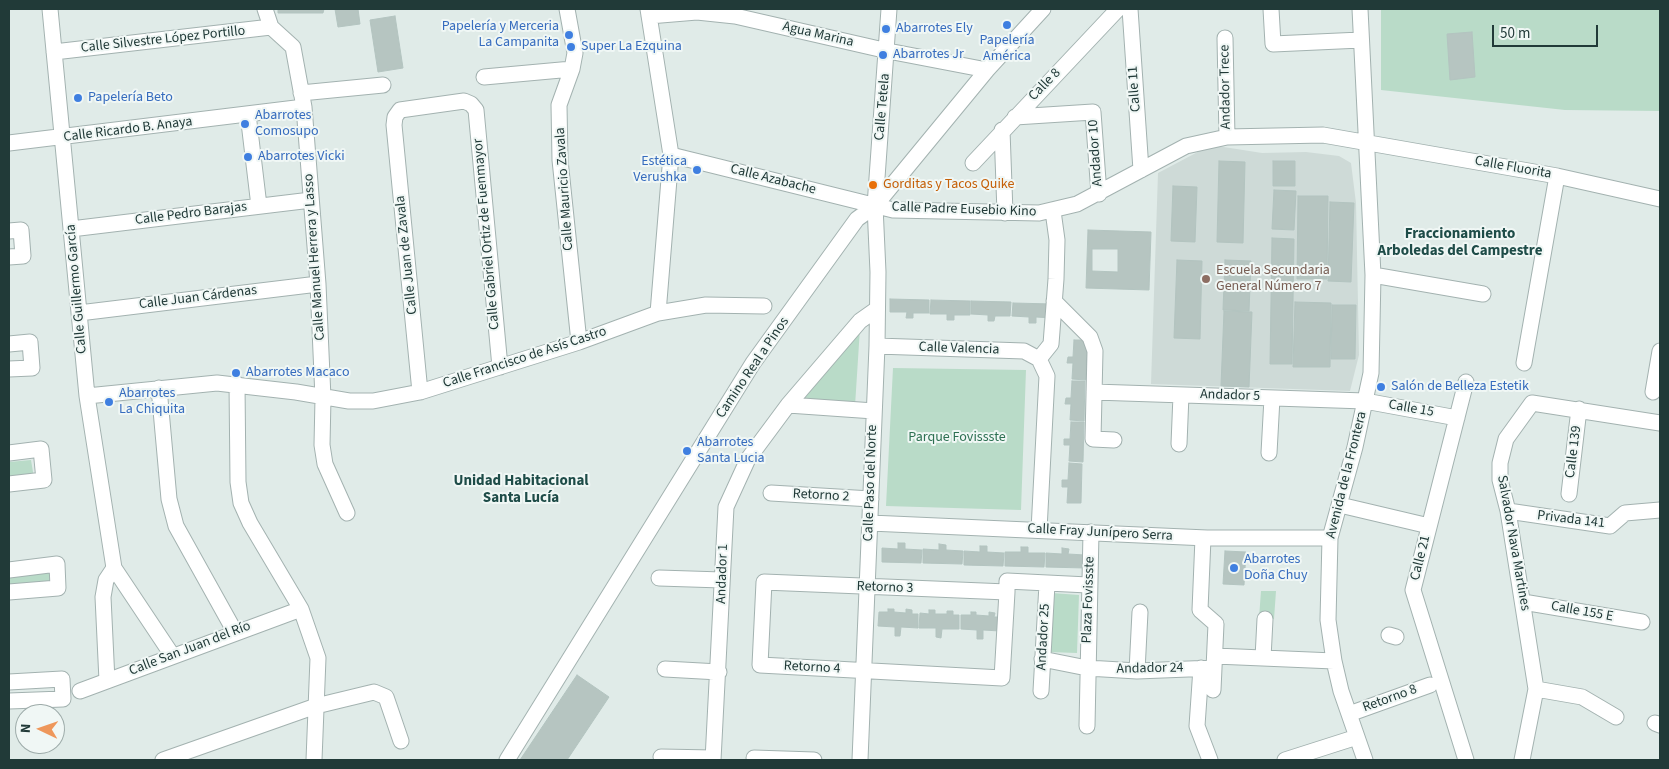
<!DOCTYPE html>
<html>
<head>
<meta charset="utf-8">
<style>
  body { margin:0 }
  #map { position:relative; width:1669px; height:769px; overflow:hidden; background:#e0ebe8; font-family:"Source Sans 3",sans-serif }
  canvas { display:block }
  .frame { position:absolute; inset:0; border:10px solid #213a38; pointer-events:none }
  .north { position:absolute; left:15px; top:704px; width:50px; height:50px; box-sizing:border-box; background:#f0f7f5; border:1px solid #9daba9; border-radius:50%; rotate:273deg; font-size:14px; font-weight:700; line-height:20px; text-align:center; color:#213a38 }
  .north::after { content:''; display:block; margin:auto; width:18px; height:22px; background:#ee975b; clip-path:polygon(50% 0,100% 100%,50% 72%,0 100%) }
  .scale { position:absolute; left:1492px; top:25px; width:106px; height:22px; box-sizing:border-box; border:2px solid #213a38; border-top:0; padding-left:6px; font-size:15px; line-height:18px; white-space:nowrap; color:#213a38; -webkit-text-stroke:4px #f0f7f5; paint-order:stroke }
</style>
</head>
<body>
<div id="map">
<canvas width="1669" height="769"></canvas>
<div class="frame"></div>
<div class="north">N</div>
<div class="scale">50 m</div>
</div>
<script>
const ctx = document.querySelector('canvas').getContext('2d');
ctx.lineJoin = 'round';
function fill(path, color) { ctx.fillStyle = color; ctx.fill(path, 'evenodd'); }
const poly = rows => new Path2D(rows.map(r => 'M' + r).join(''));
function stroke(path, color, width, dash) { ctx.strokeStyle = color; ctx.lineWidth = width; ctx.lineCap = dash ? 'butt' : 'round'; ctx.setLineDash(dash || []); ctx.stroke(path); }
function drawText(font, color, halo, rows, align = 'center') {
  ctx.font = font + ' "Source Sans 3",sans-serif'; ctx.lineWidth = 4; ctx.setLineDash([]); ctx.textBaseline = 'middle'; ctx.strokeStyle = halo; ctx.fillStyle = color; for (const [text, x, y, turn = 0] of rows) {
    ctx.save(); ctx.translate(x, y); ctx.rotate((+turn || 0) * Math.PI / 180); ctx.textAlign = isNaN(turn) ? turn : align; if (halo) ctx.strokeText(text, 0, 0); ctx.fillText(text, 0, 0); ctx.restore();
  }
}
fill(poly([
  [1211,145,1262,153,1306,152,1339,156,1351,163,1356,203,1359,355,1350,391,1151,384,1158,173]
]), '#cedad7');
fill(poly([
  [1381,9,1660,9,1660,111,1565,110,1381,90],
  [860,328,855,406,797,402],
  [893,368,1026,370,1021,510,886,506],
  [31,460,34,478,9,479,9,462],
  [56,565,56,587,9,592,9,572],
  [1261,591,1276,591,1274,619,1259,618],
  [1052,593,1079,595,1077,653,1049,652]
]), '#b9dbc8');
const building = poly([
  [278,9,324,9,323,13,278,13,278,9],
  [335,9,358,9,360,24,338,27,335,9],
  [395,16,403,68,378,72,370,20,395,16],
  [1472,32,1475,77,1450,80,1447,34,1472,32],
  [1219,161,1245,162,1243,243,1217,242,1219,161],
  [1273,161,1295,161,1295,186,1273,186,1273,161],
  [1173,186,1197,187,1195,242,1171,241,1173,186],
  [1274,190,1296,191,1294,230,1272,229,1274,190],
  [1298,196,1328,196,1327,279,1297,279,1298,196],
  [1330,202,1354,203,1351,282,1328,281,1330,202],
  [1088,230,1151,232,1149,290,1086,288,1088,230],
  [1092,249,1118,249,1118,272,1092,271,1092,249],
  [1272,238,1294,239,1292,364,1270,364,1272,238],
  [1177,260,1202,261,1200,339,1174,338,1177,260],
  [1225,260,1251,261,1249,311,1223,310,1225,260],
  [890,299,929,300,929,313,913,313,913,318,906,318,907,312,890,312,890,299],
  [931,300,970,301,970,315,954,315,954,320,947,320,947,314,930,314,931,300],
  [971,301,1011,302,1010,316,995,316,994,321,988,321,988,315,971,314,971,301],
  [1295,302,1331,303,1330,367,1293,367,1295,302],
  [1013,303,1052,304,1052,318,1036,317,1036,323,1029,323,1029,317,1012,316,1013,303],
  [1332,305,1356,305,1355,359,1331,359,1332,305],
  [1224,311,1252,312,1249,387,1221,386,1224,311],
  [1074,340,1087,340,1086,380,1072,379,1073,363,1067,363,1068,357,1073,357,1074,340],
  [1072,381,1085,381,1084,421,1070,420,1071,404,1065,404,1066,398,1071,398,1072,381],
  [1071,422,1084,422,1083,462,1069,461,1070,445,1064,445,1064,439,1070,439,1071,422],
  [1069,463,1082,464,1081,503,1067,503,1068,487,1062,487,1062,480,1068,480,1069,463],
  [898,543,905,543,905,549,922,550,921,563,882,562,882,548,898,549,898,543],
  [939,544,946,545,946,550,963,551,962,564,923,563,923,549,939,550,939,544],
  [980,546,987,546,987,552,1004,553,1003,566,964,565,964,551,980,552,980,546],
  [1021,547,1028,547,1028,553,1045,553,1044,567,1005,566,1005,552,1021,552,1021,547],
  [1062,548,1069,549,1068,554,1085,555,1085,568,1046,567,1046,553,1062,554,1062,548],
  [1225,551,1246,552,1244,585,1223,584,1225,551],
  [888,609,894,609,894,612,906,613,906,609,912,610,912,614,918,614,918,628,901,627,900,636,895,636,895,627,878,626,879,612,888,612,888,609],
  [929,610,935,610,935,614,947,614,947,611,953,611,953,615,959,615,959,629,942,629,941,638,936,637,936,628,919,628,920,613,929,614,929,610],
  [971,612,976,612,976,615,989,616,989,612,995,613,994,617,1001,617,1000,631,983,630,983,639,977,639,977,630,961,629,961,615,971,615,971,612],
  [577,675,609,697,567,760,520,760,577,675]
]);
fill(building, '#b6c5c1');
stroke(building, '#b3c4c0', 1);
const street = poly([
  [50,9,87,396,114,568,172,655],
  [265,9,271,27,293,47,304,107,318,284,323,398,322,445,325,464,347,513],
  [567,9,575,53,572,69,559,105,560,160,579,342],
  [648,9,671,155,658,313],
  [1130,9,1141,170],
  [1271,9,1273,44,1361,40],
  [1360,9,1373,275,1371,373,1355,447,1330,538,1328,620,1334,661,1341,691,1365,760],
  [649,16,697,12,735,16,888,51,987,70],
  [1225,38,1227,137],
  [54,52,271,27],
  [484,77,572,69],
  [301,93,383,85],
  [248,114,259,206],
  [1015,117,1093,112,1099,194],
  [1002,130,1005,213],
  [9,143,304,107],
  [671,155,893,210,1039,213,1077,204,1186,146,1227,137,1323,135,1557,176,1660,199],
  [973,163,1118,9],
  [71,229,311,200],
  [9,231,21,230,23,256,9,257],
  [1373,275,1483,294],
  [1054,301,1090,337,1095,351,1093,439,1114,440],
  [79,313,318,284],
  [9,344,30,342,32,368,9,369],
  [877,346,1024,351,1039,359],
  [1039,359,1051,344,1056,279,1057,240,1053,211],
  [1524,363,1557,176],
  [237,384,238,482,241,503,250,523,301,609,318,658,314,760],
  [159,388,169,499,176,526,235,632],
  [420,392,394,125,395,117,400,110,464,101,471,104,476,110,500,367],
  [1094,392,1365,401,1457,418],
  [1653,392,1660,351],
  [87,396,217,383,296,392,349,401,373,401,420,392,579,342,658,313,706,305,764,306],
  [788,405,874,411],
  [1179,444,1181,395],
  [9,453,41,449,44,480,9,484],
  [1269,453,1272,398],
  [771,493,871,499],
  [1569,494,1579,409],
  [1340,505,1429,526],
  [1508,511,1610,526,1625,513,1660,510],
  [870,523,1207,538,1330,538],
  [1039,530,1047,376,1039,359],
  [1203,538,1200,610,1216,624,1213,690],
  [9,570,57,564,58,588,9,592],
  [659,578,722,580],
  [1007,592,764,582,760,665,1002,678,1007,592,1007,581,1088,585],
  [1523,602,1642,622],
  [1389,635,1396,637],
  [1215,656,1334,661],
  [1263,658,1265,619],
  [1042,659,1087,668,1137,671,1214,668],
  [1201,668,1197,726,1210,760],
  [665,669,719,672],
  [1137,671,1140,612],
  [107,681,103,597,106,580,114,568],
  [9,682,62,679,63,699,9,701],
  [1536,689,1582,697,1616,717],
  [80,691,301,609],
  [1041,691,1047,584],
  [1349,714,1430,685],
  [1655,723,1660,725],
  [1087,726,1091,532],
  [661,757,713,758],
  [754,758,814,760],
  [163,760,316,706,374,692,386,697,401,741],
  [507,760,753,363,857,219,875,206,987,70,1043,9],
  [713,760,726,507,748,459,788,405,860,321,877,309],
  [860,760,877,346,878,272,875,206,889,9],
  [1285,760,1357,737],
  [1466,760,1413,590,1466,382],
  [1522,760,1536,689,1508,511,1500,480,1500,463,1506,439,1532,403,1660,423]
]);
stroke(street, '#a3b2b0', 17);
stroke(street, '#fff', 15);
for (const [x, y, r, color] of [
  [1007,25,5,"#3f7fe0"],
  [886,29,5,"#3f7fe0"],
  [569,35,5,"#3f7fe0"],
  [571,47,5,"#3f7fe0"],
  [883,55,5,"#3f7fe0"],
  [78,98,5,"#3f7fe0"],
  [245,124,5,"#3f7fe0"],
  [248,157,5,"#3f7fe0"],
  [697,170,5,"#3f7fe0"],
  [873,185,5,"#e8710a"],
  [1206,279,5,"#8d6e63"],
  [236,373,5,"#3f7fe0"],
  [1381,387,5,"#3f7fe0"],
  [109,402,5,"#3f7fe0"],
  [687,451,5,"#3f7fe0"],
  [1234,568,5,"#3f7fe0"]
]) { const dot = new Path2D(); dot.arc(x, y, r, 0, 2 * Math.PI); ctx.fillStyle = color; ctx.fill(dot); stroke(dot, '#f0f7f5', 2); }
drawText('14px', '#366cbe', '#f0f7f5', [
  ["Papelería y Merceria",559,27,"right"],
  ["La Campanita",559,43,"right"],
  ["Abarrotes Ely",896,29],
  ["Papelería",1007,41,"center"],
  ["América",1007,57,"center"],
  ["Super La Ezquina",581,47],
  ["Abarrotes Jr",893,55],
  ["Papelería Beto",88,98],
  ["Abarrotes",255,116],
  ["Comosupo",255,132],
  ["Abarrotes Vicki",258,157],
  ["Estética",687,162,"right"],
  ["Verushka",687,178,"right"],
  ["Abarrotes Macaco",246,373],
  ["Salón de Belleza Estetik",1391,387],
  ["Abarrotes",119,394],
  ["La Chiquita",119,410],
  ["Abarrotes",697,443],
  ["Santa Lucia",697,459],
  ["Abarrotes",1244,560],
  ["Doña Chuy",1244,576]
], 'left');
drawText('14px', '#213a38', '#f0f7f5', [
  ["Agua Marina",818,35,13],
  ["Calle Silvestre López Portillo",163,40,-6],
  ["Calle 8",1045,85,-46],
  ["Andador Trece",1226,87,-91],
  ["Calle 11",1135,89,-94],
  ["Calle Tetela",883,107,-85],
  ["Calle Ricardo B. Anaya",128,130,-7],
  ["Andador 10",1096,153,-94],
  ["Calle Fluorita",1513,168,10],
  ["Calle Azabache",773,180,14],
  ["Calle Mauricio Zavala",565,189,-94],
  ["Calle Padre Eusebio Kino",964,210,2],
  ["Calle Pedro Barajas",191,214,-7],
  ["Calle Gabriel Ortiz de Fuenmayor",487,234,-95],
  ["Calle Juan de Zavala",407,255,-96],
  ["Calle Manuel Herrera y Lasso",315,257,-94],
  ["Calle Guillermo García",77,289,-95],
  ["Calle Juan Cárdenas",198,298,-7],
  ["Calle Valencia",959,349,2],
  ["Calle Francisco de Asís Castro",525,358,-18],
  ["Camino Real a Pinos",753,368,-56],
  ["Andador 5",1230,396,2],
  ["Calle 15",1411,409,10],
  ["Calle 139",1574,452,-83],
  ["Avenida de la Frontera",1347,475,-76],
  ["Calle Paso del Norte",871,483,-88],
  ["Retorno 2",821,496,3],
  ["Privada 141",1571,520,7],
  ["Calle Fray Junípero Serra",1100,533,3],
  ["Salvador Nava Martines",1513,543,80],
  ["Calle 21",1421,558,-76],
  ["Andador 1",723,574,-88],
  ["Retorno 3",885,588,2],
  ["Plaza Fovissste",1089,600,-88],
  ["Calle 155 E",1582,612,10],
  ["Andador 25",1044,637,-87],
  ["Calle San Juan del Río",190,649,-21],
  ["Retorno 4",812,668,3],
  ["Andador 24",1150,669,-1],
  ["Retorno 8",1390,699,-20]
]);
drawText('14px', '#c56008', '#f0f7f5', [
  ["Gorditas y Tacos Quike",883,185]
], 'left');
drawText('14px', '#785e54', '#f0f7f5', [
  ["Escuela Secundaria",1216,271],
  ["General Número 7",1216,287]
], 'left');
drawText('14px', '#2d7052', '#f0f7f5', [
  ["Parque Fovissste",957,438]
]);
drawText('bold 15px', '#1e4c48', '#f0f7f5', [
  ["Fraccionamiento",1460,235],
  ["Arboledas del Campestre",1460,252],
  ["Unidad Habitacional",521,482],
  ["Santa Lucía",521,499]
]);
</script>
</body>
</html>
